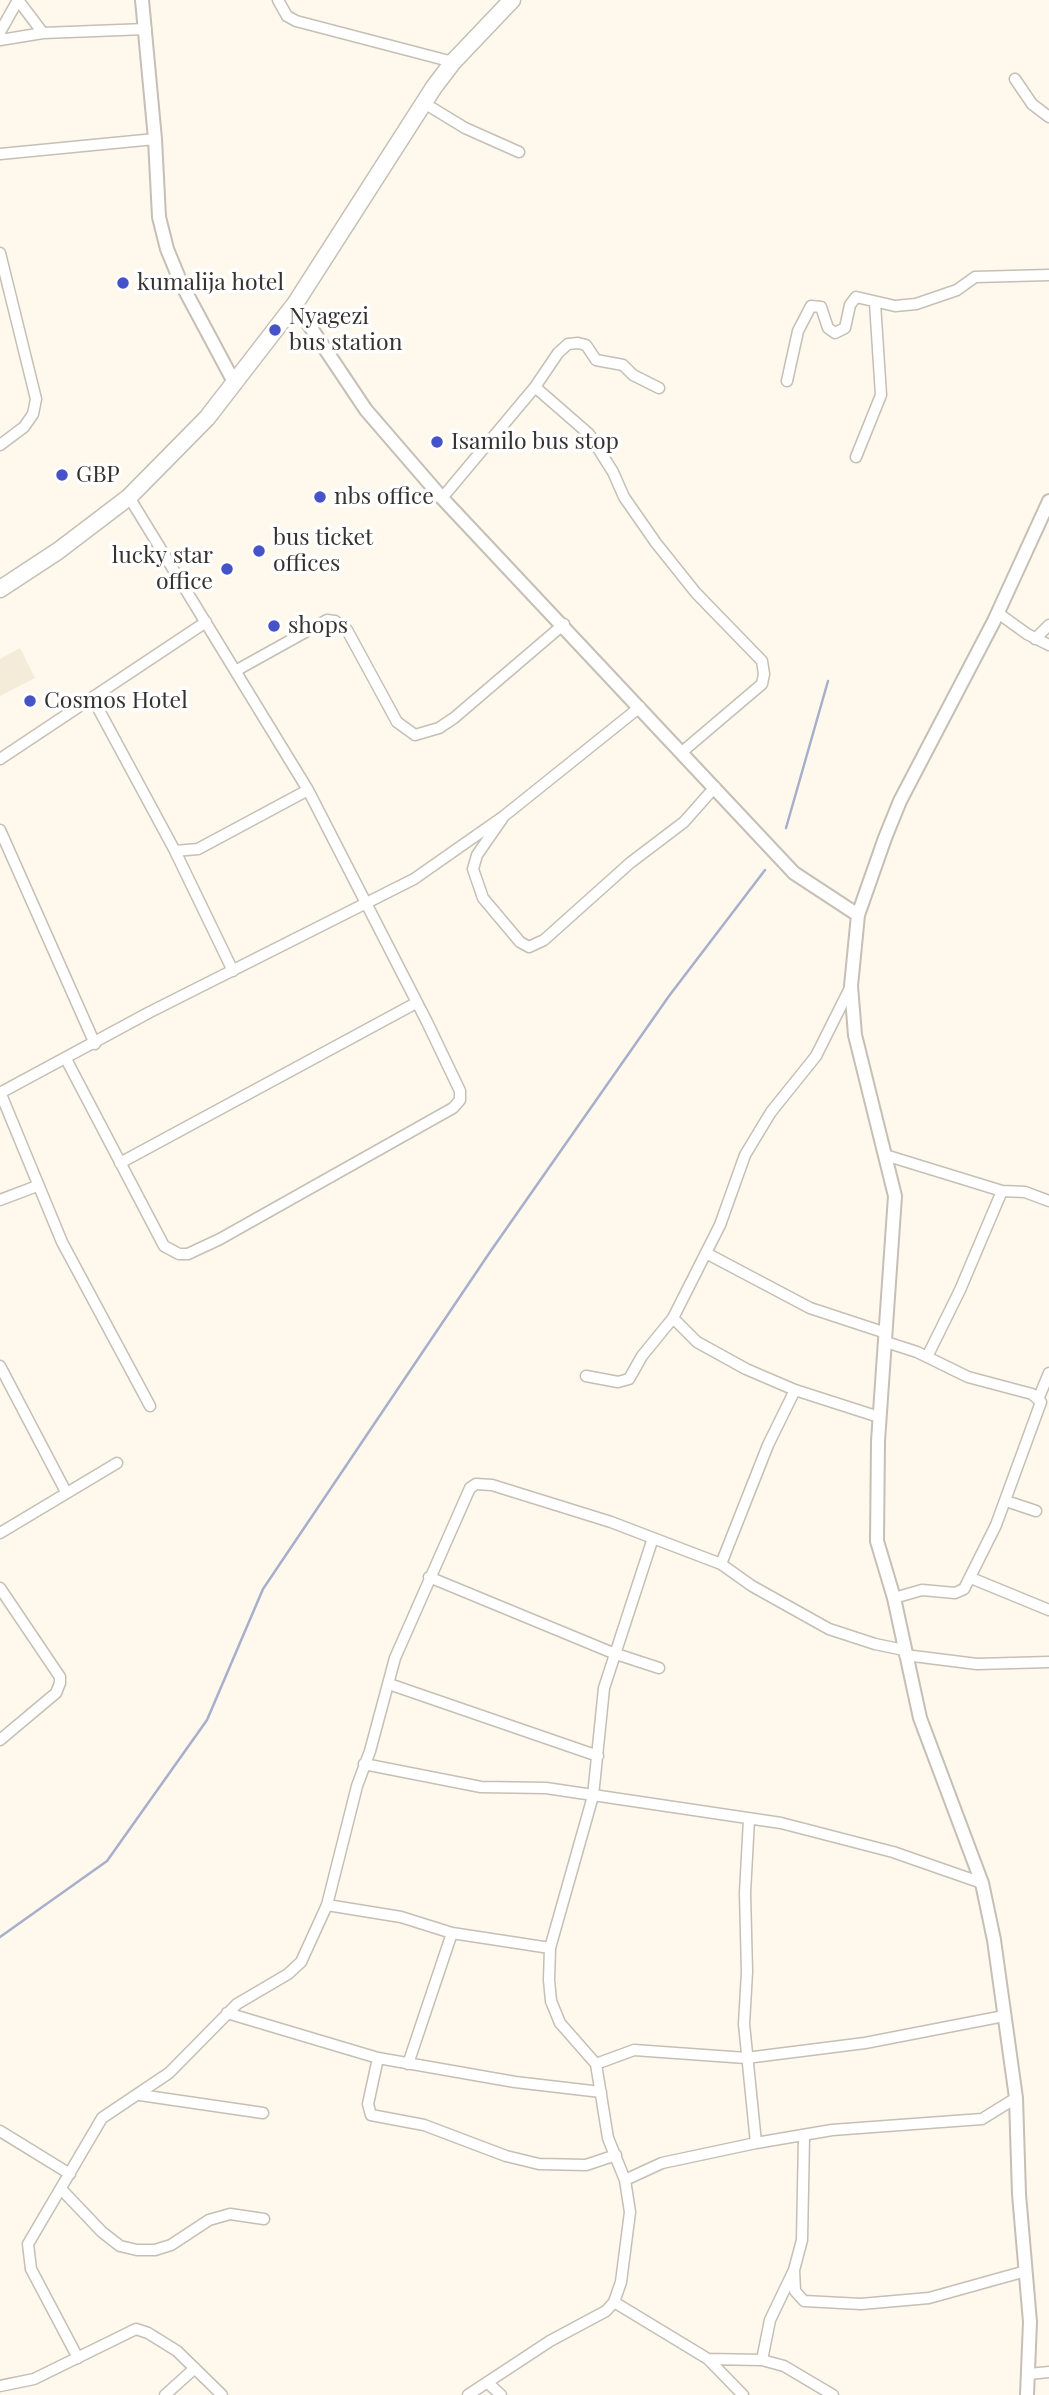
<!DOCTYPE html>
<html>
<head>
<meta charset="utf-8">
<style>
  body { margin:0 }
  canvas { display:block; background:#fef8ed }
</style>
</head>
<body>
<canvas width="1049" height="2395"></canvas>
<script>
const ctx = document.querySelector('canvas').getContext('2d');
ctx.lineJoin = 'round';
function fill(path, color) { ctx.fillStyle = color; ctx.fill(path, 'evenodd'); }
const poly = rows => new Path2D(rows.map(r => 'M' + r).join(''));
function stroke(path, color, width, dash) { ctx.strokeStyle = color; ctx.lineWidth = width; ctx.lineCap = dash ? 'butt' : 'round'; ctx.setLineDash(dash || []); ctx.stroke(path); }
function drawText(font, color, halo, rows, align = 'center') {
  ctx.font = font + ' "Playfair Display",serif'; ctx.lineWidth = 7; ctx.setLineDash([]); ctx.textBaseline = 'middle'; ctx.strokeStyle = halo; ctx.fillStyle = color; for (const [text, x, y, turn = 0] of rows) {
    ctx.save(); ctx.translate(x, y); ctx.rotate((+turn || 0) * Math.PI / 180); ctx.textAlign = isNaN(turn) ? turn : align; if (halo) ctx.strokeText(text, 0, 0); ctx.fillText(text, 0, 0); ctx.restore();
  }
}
fill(poly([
  [20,648,35,678,0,696,0,659]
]), '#f5ebd9');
stroke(poly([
  [786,828,828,681],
  [0,1937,107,1861,207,1720,263,1589,490,1252,669,996,765,870]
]), '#a7afcc', 2.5);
const minor = poly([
  [18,0,43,33],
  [278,0,287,16,296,21,453,62],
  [0,32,18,0],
  [0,40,43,33,146,29],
  [1015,79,1032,104,1049,117],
  [424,103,465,128,519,152],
  [0,154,155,139],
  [0,253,36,399,33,414,24,427,0,445],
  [787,381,798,331,811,306,821,307,828,328,835,333,845,328,850,305,856,297,895,306,916,304,957,290,975,277,1049,275],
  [535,387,558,353,568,344,578,343,586,345,596,360,623,365,633,375,659,388],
  [856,457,881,395,875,303],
  [442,498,535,387,589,434,613,472,624,497,656,543,696,593,762,661,764,674,762,684,682,752],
  [998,613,1027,634,1049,645],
  [1035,639,1049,625],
  [237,670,327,620,335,621,347,630,397,722,415,735,439,728,454,718,564,624],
  [93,699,175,851,233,971],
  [0,759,206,622],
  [502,819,477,855,473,869,483,898,520,942,529,947,544,940,630,863,684,822,715,787],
  [0,830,95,1044],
  [175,851,198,849,308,790],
  [66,1059,164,1246,179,1254,188,1254,220,1239,453,1108,460,1100,460,1091,427,1022,308,790,129,497],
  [0,1092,62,1242,150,1406],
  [0,1093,150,1012,414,879,504,816,640,707],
  [885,1155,1002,1191,1025,1192,1049,1201],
  [120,1163,416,1003],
  [0,1200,37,1186],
  [706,1253,810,1308,886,1333],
  [673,1318,697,1342,746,1369,795,1390,879,1417],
  [886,1342,917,1352,968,1377,1032,1394,1041,1402,996,1525,964,1589,955,1593,922,1590,894,1598],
  [927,1357,960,1290,1002,1191],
  [0,1366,66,1492],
  [586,1376,618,1382,629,1379,642,1356,673,1318,720,1225,745,1155,771,1112,816,1056,851,986],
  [1039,1397,1049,1373],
  [1006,1501,1036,1511],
  [0,1533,117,1463],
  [721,1564,768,1445,795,1390],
  [429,1577,613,1653,659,1668],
  [971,1578,1049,1610],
  [0,1588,60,1677,60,1683,56,1693,0,1740],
  [905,1655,977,1664,1049,1662],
  [389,1684,598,1756],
  [364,1764,481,1787,546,1788,781,1823,893,1852,982,1883],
  [749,1819,745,1893,747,1972,744,2024,756,2143],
  [327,1905,401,1917,452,1933,550,1948],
  [227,2013,378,2058,515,2082,601,2092],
  [378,2058,368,2104,371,2115,424,2125,506,2156,539,2164,586,2165,616,2155],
  [408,2064,452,1933],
  [596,2064,634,2050,746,2058,865,2043,1004,2016],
  [140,2095,263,2113],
  [0,2131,70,2174],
  [625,2180,662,2163,756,2143,832,2130,982,2119,1016,2098],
  [62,2190,102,2232,120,2246,137,2250,155,2250,171,2245,209,2220,230,2214,264,2219],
  [794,2270,795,2291,804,2301,861,2304,929,2298,1026,2271],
  [614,2302,708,2359,743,2395],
  [78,2358,31,2269,28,2244,102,2118,169,2073,237,2004,288,1974,301,1962,327,1905,357,1786,370,1751,395,1658,470,1488,476,1484,492,1485,611,1522,721,1564,752,1586,829,1629,875,1644,904,1650],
  [708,2359,762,2360,784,2366,833,2395],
  [762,2360,770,2320,794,2270,802,2240,804,2137],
  [1029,2374,1049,2372],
  [489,2384,501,2395],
  [0,2386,34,2379,136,2329,148,2333,177,2351,222,2395],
  [165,2395,195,2368],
  [468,2395,550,2341,606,2311,614,2302,621,2282,630,2212,625,2180,608,2138,596,2064,560,2023,551,2001,549,1980,550,1948,593,1796,604,1688,653,1538]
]);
const tertiary = poly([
  [142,0,155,139,159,217,167,249,181,283,235,384],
  [295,304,366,410,442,498,794,873,858,915],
  [1027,2395,1030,2322,1019,2194,1016,2098,994,1940,982,1883,920,1718,894,1598,877,1541,878,1441,895,1196,855,1035,851,986,858,915,885,838,900,801,994,621,1049,501]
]);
const trunk = poly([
  [0,589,58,551,129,497,207,418,295,304,434,87,453,62,512,0]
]);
stroke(minor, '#c5bfb5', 13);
stroke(tertiary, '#c5bfb5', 16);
stroke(trunk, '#c5bfb5', 19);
stroke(minor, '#fff', 10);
stroke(tertiary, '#fff', 12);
stroke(trunk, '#fff', 16);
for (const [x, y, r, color] of [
  [123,283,7,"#4652c7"],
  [275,330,7,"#4652c7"],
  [437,442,7,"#4652c7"],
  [62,475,7,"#4652c7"],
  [320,497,7,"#4652c7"],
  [259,551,7,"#4652c7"],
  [227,569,7,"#4652c7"],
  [274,626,7,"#4652c7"],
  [30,701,7,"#4652c7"]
]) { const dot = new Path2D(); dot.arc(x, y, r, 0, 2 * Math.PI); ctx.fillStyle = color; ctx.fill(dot); stroke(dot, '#fff', 2.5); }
drawText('23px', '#36332f', '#fff', [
  ["kumalija hotel",137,283],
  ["Nyagezi",289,317],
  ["bus station",289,343],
  ["Isamilo bus stop",451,442],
  ["GBP",76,475],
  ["nbs office",334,497],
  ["bus ticket",273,538],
  ["offices",273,564],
  ["lucky star",213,556,"right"],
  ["office",213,582,"right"],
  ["shops",288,626],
  ["Cosmos Hotel",44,701]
], 'left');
</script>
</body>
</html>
